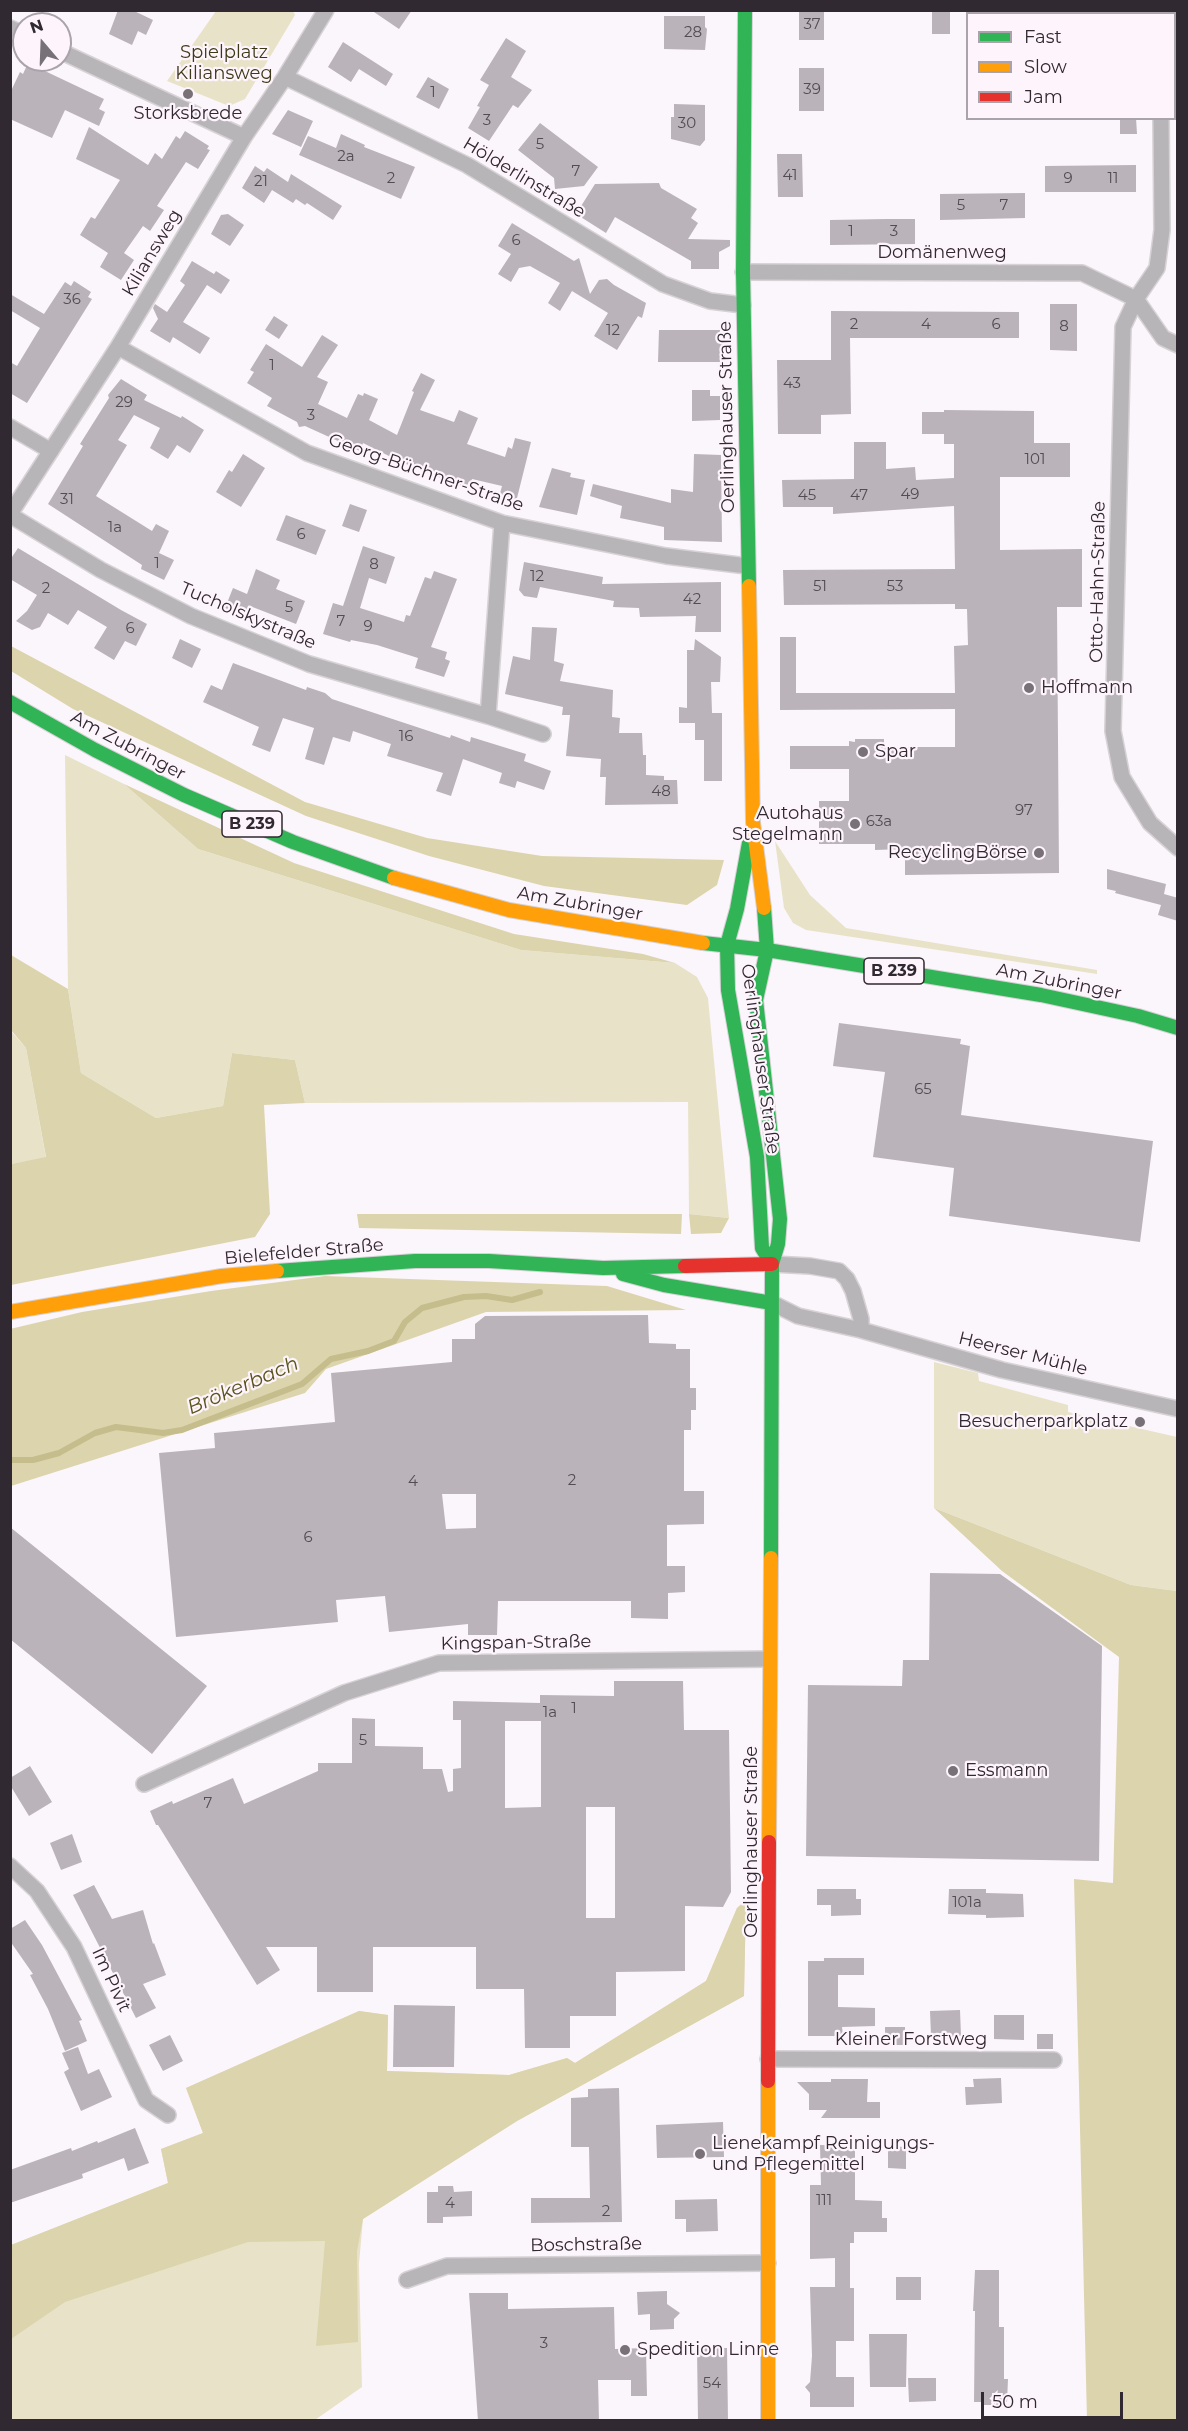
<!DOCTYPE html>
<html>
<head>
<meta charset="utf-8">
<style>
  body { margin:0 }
  #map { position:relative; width:1188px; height:2431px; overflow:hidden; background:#fbf6fb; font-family:Montserrat,sans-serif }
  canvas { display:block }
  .frame { position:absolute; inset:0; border:12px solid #312931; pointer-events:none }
  .legend { position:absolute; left:966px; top:12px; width:210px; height:108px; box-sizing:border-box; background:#fdf4fc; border:2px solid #aba3ab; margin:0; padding:8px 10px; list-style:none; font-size:18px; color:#312931 }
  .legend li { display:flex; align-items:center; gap:12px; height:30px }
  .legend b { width:30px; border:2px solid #aba3ab }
  .north { position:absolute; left:12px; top:12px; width:60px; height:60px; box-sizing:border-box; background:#fdf4fc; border:2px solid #aba3ab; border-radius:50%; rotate:341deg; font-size:16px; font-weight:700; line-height:24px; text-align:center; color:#312931 }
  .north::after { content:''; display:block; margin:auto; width:21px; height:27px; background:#787178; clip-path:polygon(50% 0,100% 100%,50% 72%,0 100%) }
  .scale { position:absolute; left:981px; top:2392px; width:142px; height:27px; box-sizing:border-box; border:3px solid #312931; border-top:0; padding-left:8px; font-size:18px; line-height:21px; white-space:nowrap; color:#312931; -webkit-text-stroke:4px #fdf4fc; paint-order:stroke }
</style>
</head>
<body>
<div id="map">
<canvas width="1188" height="2431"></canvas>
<div class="frame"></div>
<ul class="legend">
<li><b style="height:8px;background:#30b455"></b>Fast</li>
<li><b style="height:8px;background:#ff9f0a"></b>Slow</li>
<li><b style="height:8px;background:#e5322d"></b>Jam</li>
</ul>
<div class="north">N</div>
<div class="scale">50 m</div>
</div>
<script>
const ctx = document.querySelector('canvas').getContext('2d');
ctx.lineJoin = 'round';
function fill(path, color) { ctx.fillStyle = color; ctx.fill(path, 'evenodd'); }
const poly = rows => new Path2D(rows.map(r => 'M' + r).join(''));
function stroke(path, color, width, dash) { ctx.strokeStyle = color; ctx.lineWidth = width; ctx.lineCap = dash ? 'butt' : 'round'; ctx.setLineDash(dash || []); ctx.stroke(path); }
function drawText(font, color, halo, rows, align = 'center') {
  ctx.font = font + ' Montserrat,sans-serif'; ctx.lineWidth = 4.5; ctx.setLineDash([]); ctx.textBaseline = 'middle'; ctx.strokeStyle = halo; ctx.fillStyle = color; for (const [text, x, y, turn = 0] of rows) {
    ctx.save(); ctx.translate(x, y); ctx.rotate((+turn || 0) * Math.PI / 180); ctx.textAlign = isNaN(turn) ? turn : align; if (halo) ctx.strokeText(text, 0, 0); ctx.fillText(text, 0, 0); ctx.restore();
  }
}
fill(poly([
  [216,11,293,11,295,15,245,99,229,106,167,81],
  [65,755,124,784,198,849,521,950,675,963,697,977,708,998,729,1218,689,1214,688,1102,305,1103,295,1060,232,1053,223,1106,156,1118,81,1073,68,989],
  [775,841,810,895,846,928,1097,970,1097,974,806,930,793,923,784,908],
  [10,1030,26,1048,46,1158,11,1164],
  [934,1362,978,1373,979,1381,1068,1405,1068,1412,1177,1437,1177,1591,1131,1585,934,1508],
  [746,1900,744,1996,517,2121,363,2219,359,2264,362,2387,315,2420,11,2420,11,2245,168,2183,161,2149,203,2133,186,2088,359,2011,388,2015,387,2071,509,2075,567,2058,575,2063,706,1981,737,1908]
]), '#e8e3c8');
fill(poly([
  [11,646,305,802,427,838,542,856,724,860,717,885,687,905,544,886,429,856,306,816,73,709,11,671],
  [124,784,294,863,514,934,643,954,675,963,521,950,198,849],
  [11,955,68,989,81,1073,156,1118,223,1106,232,1053,295,1060,305,1103,264,1105,270,1214,255,1237,11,1285,11,1164,46,1157,26,1048,11,1030],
  [357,1214,682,1214,681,1234,359,1228],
  [689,1214,729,1218,721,1233,691,1234],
  [325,1276,607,1286,686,1310,486,1312,326,1369,305,1393,11,1486,10,1329,82,1312,211,1291],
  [934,1508,1131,1585,1177,1591,1177,2420,1087,2420,1074,1879,1113,1883,1119,1657,1002,1571],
  [746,1900,744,1996,517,2121,363,2219,357,2251,358,2342,316,2346,325,2241,248,2242,65,2302,11,2339,11,2245,168,2183,161,2149,203,2133,186,2088,359,2011,388,2015,387,2071,509,2075,567,2058,575,2063,706,1981,737,1908]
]), '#dcd4ad');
stroke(poly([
  [10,1460,33,1460,59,1453,95,1433,116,1427,163,1433,182,1430,302,1384,331,1359,368,1351,394,1341,405,1322,422,1308,464,1297,486,1296,512,1300,540,1292]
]), '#c5bd8b', 6);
fill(poly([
  [118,10,132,10,153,20,146,35,138,31,132,45,109,34],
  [371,10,412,10,399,29],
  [799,10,824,10,824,40,799,40],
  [932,10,950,10,950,34,932,34],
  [664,16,705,16,705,27,707,29,705,50,664,49],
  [506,38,526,51,511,77,532,90,518,108,513,105,489,141,468,128,480,107,477,106,489,85,480,80],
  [343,42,393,74,386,86,359,69,351,82,328,67],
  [28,63,104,99,99,109,105,112,99,126,65,110,52,138,10,119,10,93,20,72,23,74],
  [799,68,824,68,824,111,799,111],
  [428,77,449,89,439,109,416,97],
  [674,104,705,105,705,140,700,146,671,139,671,117,674,117],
  [288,110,313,121,301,147,272,134],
  [1120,118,1136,118,1137,134,1120,134],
  [540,123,598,167,584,186,555,189,554,178,518,150],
  [89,127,148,165,155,153,162,159,176,136,180,139,185,131,209,146,207,149,210,150,198,169,186,162,157,206,164,210,150,231,143,226,124,253,134,260,121,280,100,267,108,253,80,235,91,217,95,219,120,180,76,159],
  [341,134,365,145,364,147,415,167,401,199,299,155,308,136,336,148],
  [777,154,802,154,803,197,778,197],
  [1136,165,1136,192,1045,192,1045,166],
  [255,166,264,172,267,168,288,182,291,174,342,206,333,220,307,203,305,205,296,199,293,203,272,190,264,203,242,188],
  [659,183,661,188,697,209,691,218,698,223,688,239,730,240,730,246,719,252,719,269,691,269,691,261,615,217,606,233,576,214,595,184],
  [1025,193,1025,218,940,220,940,194],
  [228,214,244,225,230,246,211,234,221,215],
  [886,219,915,219,915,244,830,245,830,220],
  [512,223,574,261,579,258,590,294,599,280,607,279,614,285,646,303,642,318,638,316,617,350,594,336,608,313,572,291,560,311,548,303,560,283,530,266,519,268,511,282,498,274,511,254,498,246],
  [192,261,214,274,216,271,230,280,221,294,207,285,183,322,210,338,200,354,173,337,170,343,150,331,158,319,153,308,155,304,167,312,185,285,180,281],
  [74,281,91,292,88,297,92,299,27,403,10,393,10,362,17,366,40,328,10,310,10,294,44,314,65,282,71,286],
  [1050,304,1077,304,1077,351,1050,350],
  [831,311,1019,312,1019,338,850,338,851,414,821,415,821,434,778,434,777,360,831,360],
  [274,316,288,325,279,339,265,330],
  [659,330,720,330,720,339,723,342,721,362,658,362],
  [322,335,338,345,317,377,328,382,318,404,347,418,358,394,363,396,364,393,378,399,369,420,397,435,414,392,412,391,421,373,435,380,420,410,454,422,459,410,478,418,467,444,505,457,508,447,512,449,515,438,531,442,516,502,499,497,502,486,472,479,469,489,406,464,398,469,395,459,363,443,360,451,305,426,299,427,297,422,267,406,272,398,247,383,254,372,250,370,266,344,302,367],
  [121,379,147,395,144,400,181,418,182,416,204,430,190,453,177,445,168,459,150,448,160,428,134,415,118,440,127,445,96,496,152,531,156,524,169,531,159,553,174,560,164,580,141,569,142,565,48,504,83,446,80,444,109,398,108,395],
  [692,390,710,390,710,396,720,396,720,420,692,421],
  [944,410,1034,411,1034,443,1070,443,1070,477,1000,477,1000,550,1082,549,1082,607,1057,607,1059,873,905,875,905,849,875,850,875,844,819,844,819,801,849,801,849,769,790,769,790,746,849,746,849,741,855,742,855,739,884,739,884,747,955,747,955,709,780,710,780,637,796,637,796,693,955,693,954,646,968,645,967,609,955,609,955,604,784,605,783,570,955,569,954,506,833,514,833,507,783,507,782,480,854,479,854,442,886,442,886,469,915,467,916,480,954,478,954,444,944,444,944,434,922,434,922,412,944,412],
  [243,454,265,468,241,507,216,492,229,470,232,472],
  [694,454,721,455,722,542,664,540,664,527,620,518,622,506,590,496,593,484,671,503,671,489,693,492],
  [552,468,571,473,570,477,585,480,577,515,539,507],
  [350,504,367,510,359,532,342,526],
  [286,515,326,530,316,555,276,540],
  [363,546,395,557,386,584,369,578,360,608,404,622,406,615,410,616,425,577,431,579,434,571,457,579,431,647,447,652,445,659,450,661,444,677,415,668,418,658,377,645,351,640,350,642,323,634,333,603,343,606],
  [18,548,121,610,147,624,136,646,125,641,114,660,94,648,107,627,78,610,68,625,48,613,40,627,32,630,16,621,27,611,37,595,10,579,10,560],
  [524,562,603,577,602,584,721,582,721,632,695,632,696,616,640,617,639,608,613,607,614,601,550,589,540,587,537,598,524,596,519,590],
  [256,569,280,580,276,589,305,601,296,624,250,606,245,617,225,608,233,588,247,594],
  [532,627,557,628,554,661,564,664,560,681,613,690,612,717,620,718,619,733,642,733,643,755,646,755,646,775,664,776,664,780,677,780,678,804,605,805,606,777,600,777,601,759,566,756,570,715,562,715,563,707,505,694,513,656,530,660],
  [180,639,201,649,192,668,172,658],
  [695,639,721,657,720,682,711,682,712,713,722,713,722,781,704,781,704,740,695,740,695,723,679,723,679,707,687,708,687,650,694,650],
  [233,663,306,690,307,687,325,693,332,699,450,738,451,735,470,742,471,737,526,754,524,761,551,771,544,790,517,781,515,788,499,783,502,773,463,759,451,796,436,791,443,773,387,756,391,744,353,731,350,742,333,737,324,765,305,759,314,728,283,718,270,752,252,745,259,727,203,702,211,685,222,690],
  [1107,869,1166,884,1164,894,1178,898,1178,921,1158,915,1161,905,1115,893,1116,891,1107,889],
  [839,1023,961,1039,960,1044,970,1046,961,1115,1153,1141,1140,1242,949,1216,954,1168,873,1157,885,1072,833,1066],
  [648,1315,649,1343,676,1344,676,1349,690,1349,690,1388,696,1388,696,1410,691,1410,691,1430,684,1430,684,1491,704,1491,704,1524,667,1525,667,1566,685,1566,685,1592,668,1593,668,1619,631,1618,631,1601,498,1601,497,1635,468,1635,468,1624,389,1632,385,1596,336,1600,338,1622,176,1637,159,1453,215,1448,214,1433,335,1422,331,1373,452,1362,452,1339,475,1339,475,1324,485,1316],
  [442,1494,476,1494,476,1528,446,1529],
  [10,1527,207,1686,152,1754,10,1639],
  [930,1573,1000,1574,1102,1646,1099,1861,806,1856,808,1685,902,1686,903,1660,929,1660],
  [614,1681,683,1681,684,1730,729,1730,731,1892,723,1907,685,1906,685,1971,616,1972,616,2016,570,2016,570,2048,525,2048,524,1989,476,1989,476,1947,373,1947,373,1992,317,1992,317,1947,266,1947,280,1970,257,1985,158,1825,156,1825,150,1811,172,1801,173,1804,233,1778,244,1804,318,1771,318,1763,352,1763,352,1718,375,1719,375,1746,423,1747,423,1769,442,1769,448,1792,453,1791,453,1769,461,1768,461,1720,453,1720,453,1701,540,1703,540,1695,614,1696],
  [505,1721,541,1721,541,1807,505,1808],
  [586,1807,615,1807,615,1918,586,1918],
  [30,1766,52,1802,29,1816,10,1785,10,1778],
  [72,1834,82,1862,61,1870,50,1843],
  [94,1885,112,1919,143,1910,153,1944,154,1943,166,1975,143,1984,156,2008,136,2018,73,1895],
  [817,1889,856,1889,856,1899,861,1899,861,1915,831,1916,831,1905,817,1905],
  [949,1889,986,1889,986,1893,1023,1894,1024,1917,986,1918,986,1915,948,1914],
  [25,1920,42,1945,82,2020,79,2021,87,2041,65,2051,48,2009,30,1975,33,1974,10,1941,10,1929],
  [824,1958,864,1958,864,1975,838,1975,838,2007,875,2008,875,2026,842,2027,843,2036,808,2036,808,1961,824,1961],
  [394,2005,455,2006,454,2067,393,2067],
  [960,2010,961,2036,938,2040,931,2035,930,2011],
  [994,2015,1024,2015,1024,2040,994,2039],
  [885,2027,905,2027,905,2045,885,2045],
  [1037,2034,1053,2034,1053,2049,1037,2049],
  [170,2035,183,2061,163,2071,149,2045],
  [78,2047,88,2074,99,2069,112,2097,81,2111,64,2072,69,2069,62,2053],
  [1001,2078,1002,2103,966,2105,965,2087,974,2087,973,2079],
  [831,2079,868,2079,867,2102,880,2102,880,2118,821,2118,827,2110,809,2110,809,2094,797,2082,831,2082],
  [619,2088,622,2222,531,2223,531,2198,590,2198,589,2147,571,2147,571,2098,588,2097,588,2089],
  [723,2122,724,2157,657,2158,656,2125],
  [135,2128,149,2163,128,2171,124,2158,82,2174,83,2178,10,2203,10,2170,71,2148,72,2151,97,2141,98,2143],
  [820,2145,855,2146,855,2200,882,2201,882,2218,887,2218,887,2232,854,2232,854,2243,850,2243,850,2288,854,2288,854,2341,836,2341,836,2377,854,2377,854,2407,810,2407,810,2393,805,2387,810,2382,812,2356,810,2287,835,2287,835,2258,810,2259,810,2185,821,2185],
  [888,2146,906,2147,906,2169,888,2168],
  [438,2186,453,2186,454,2192,472,2191,472,2216,443,2217,443,2223,427,2223,427,2192,438,2192],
  [717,2199,718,2231,686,2232,686,2219,675,2219,675,2200],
  [975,2270,999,2270,999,2327,1004,2327,1004,2379,1008,2379,1007,2402,999,2402,999,2405,982,2405,982,2402,974,2402,975,2311,973,2311],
  [896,2277,921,2277,921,2300,896,2300],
  [667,2291,667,2304,680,2313,674,2319,674,2329,650,2330,650,2314,638,2315,637,2292],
  [469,2293,508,2293,508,2309,614,2307,615,2349,646,2348,647,2396,631,2396,631,2380,598,2380,599,2421,478,2421],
  [869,2334,907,2334,906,2387,870,2387],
  [697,2348,727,2348,728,2421,698,2421],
  [908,2378,936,2378,936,2401,909,2402]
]), '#bab3b9');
const street = poly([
  [1161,10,1161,14],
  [10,28,24,34],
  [60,51,244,137],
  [285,77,467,165,663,284,710,301,743,305],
  [1161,118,1162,230,1157,268,1136,299,1123,327,1113,731,1122,777,1150,823,1178,848],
  [743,272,1082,273,1136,299,1163,338,1178,345],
  [118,347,307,453,502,523,666,556,747,566],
  [10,427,51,451],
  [10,514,118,347,244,137,285,77,326,10],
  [10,515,101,570,191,616,309,664,488,716,543,734],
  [488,716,502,523],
  [772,1264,810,1266,839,1271,847,1279,853,1291,861,1319,861,1330],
  [772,1303,798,1316,861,1330,1002,1370,1178,1409],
  [144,1784,344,1693,439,1663,769,1659],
  [10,1866,37,1891,74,1947,146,2100,168,2115],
  [768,2059,1054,2060],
  [407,2280,447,2266,768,2263]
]);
const fast = poly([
  [745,10,743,272,749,586],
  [10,702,95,750,184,795,293,842,394,878],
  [749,843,737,909,727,945,728,990,757,1157,762,1248,772,1264],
  [764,908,767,950,756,1000,780,1219,778,1244,772,1264,771,1558],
  [703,943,767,950,1041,995,1138,1016,1178,1028],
  [277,1271,415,1261,489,1261,603,1268,685,1266],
  [623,1274,664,1285,772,1303]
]);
const slow = poly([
  [749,586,753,822,764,908],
  [394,878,509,910,703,943],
  [10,1312,222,1276,277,1271],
  [769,1842,771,1558],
  [768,2081,768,2420]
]);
const jam = poly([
  [685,1266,772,1264],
  [768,2081,769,1842]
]);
stroke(street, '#d6d2d6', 18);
stroke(fast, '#d6d2d6', 16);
stroke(slow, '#d6d2d6', 16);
stroke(jam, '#d6d2d6', 16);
stroke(street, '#b8b5b8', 15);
stroke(fast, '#30b455', 14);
stroke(slow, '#ff9f0a', 14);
stroke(jam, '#e5322d', 14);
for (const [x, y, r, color] of [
  [188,94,6,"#787178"],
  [1029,688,6,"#787178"],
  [863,752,6,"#787178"],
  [855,824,6,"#787178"],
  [1039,853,6,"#787178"],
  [1140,1422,6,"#787178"],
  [953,1771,6,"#787178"],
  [700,2154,6,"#787178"],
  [625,2350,6,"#787178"]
]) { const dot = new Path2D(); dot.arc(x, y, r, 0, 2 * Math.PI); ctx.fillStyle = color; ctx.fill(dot); stroke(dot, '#fdf4fc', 2); }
drawText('15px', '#534c53', null, [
  ["37",812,25],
  ["28",693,33],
  ["39",812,90],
  ["1",433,93],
  ["3",487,121],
  ["30",687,124],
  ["5",540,145],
  ["2a",346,157],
  ["7",576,172],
  ["41",790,176],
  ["2",391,179],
  ["9",1068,179],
  ["11",1113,179],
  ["21",261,182],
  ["5",961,206],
  ["7",1004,206],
  ["1",851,232],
  ["3",894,232],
  ["6",516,241],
  ["36",72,300],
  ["2",854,325],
  ["4",926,325],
  ["6",996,325],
  ["8",1064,327],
  ["12",613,331],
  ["1",272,366],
  ["43",792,384],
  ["29",124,403],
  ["3",311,416],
  ["101",1035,460],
  ["49",910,495],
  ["45",807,496],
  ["47",859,496],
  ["31",67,500],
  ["1a",115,528],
  ["6",301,535],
  ["1",157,564],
  ["8",374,565],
  ["12",537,577],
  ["51",820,587],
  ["53",895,587],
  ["2",46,589],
  ["42",692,600],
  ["5",289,608],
  ["7",341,622],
  ["9",368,627],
  ["6",130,629],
  ["16",406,737],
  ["48",661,792],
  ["97",1024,811],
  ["63a",879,822],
  ["65",923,1090],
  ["2",572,1481],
  ["4",413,1482],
  ["6",308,1538],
  ["1",574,1709],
  ["1a",550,1713],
  ["5",363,1741],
  ["7",208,1804],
  ["101a",967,1903],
  ["111",824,2201],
  ["4",450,2204],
  ["2",606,2212],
  ["3",544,2344],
  ["54",712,2384]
]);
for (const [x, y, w] of [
  [252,824,60],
  [894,971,60]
]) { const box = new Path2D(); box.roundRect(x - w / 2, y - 13, w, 26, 4.5); ctx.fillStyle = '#fdf4fc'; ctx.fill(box); stroke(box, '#312931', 1.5); }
drawText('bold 16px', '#312931', null, [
  ["B 239",252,824],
  ["B 239",894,971]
]);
drawText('18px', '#3d3918', '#fdf4fc', [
  ["Spielplatz",224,53],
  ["Kiliansweg",224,74]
]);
drawText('18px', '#312931', '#fdf4fc', [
  ["Storksbrede",188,114,"center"],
  ["Hoffmann",1041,688],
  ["Spar",875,752],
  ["Autohaus",843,814,"right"],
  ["Stegelmann",843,835,"right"],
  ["RecyclingBörse",1027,853,"right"],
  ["Besucherparkplatz",1128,1422,"right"],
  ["Essmann",965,1771],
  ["Lienekampf Reinigungs-",712,2144],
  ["und Pflegemittel",712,2165],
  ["Spedition Linne",637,2350]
], 'left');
drawText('18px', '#312931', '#fdf4fc', [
  ["Hölderlinstraße",524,178,31],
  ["Kiliansweg",152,253,-59],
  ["Domänenweg",942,253],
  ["Oerlinghauser Straße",727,417,-91],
  ["Georg-Büchner-Straße",426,473,19],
  ["Otto-Hahn-Straße",1098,582,-89],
  ["Tucholskystraße",248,616,23],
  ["Am Zubringer",128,746,28],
  ["Am Zubringer",580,904,10],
  ["Am Zubringer",1059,982,11],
  ["Oerlinghauser Straße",760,1059,82],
  ["Bielefelder Straße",304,1252,-5],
  ["Heerser Mühle",1023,1354,14],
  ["Kingspan-Straße",516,1643,-1],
  ["Oerlinghauser Straße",752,1842,-90],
  ["Im Pivit",111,1980,65],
  ["Kleiner Forstweg",911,2040],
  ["Boschstraße",586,2245,-1]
]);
drawText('italic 20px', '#5a531b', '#fdf4fc', [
  ["Brökerbach",243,1386,-23]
]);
</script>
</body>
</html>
